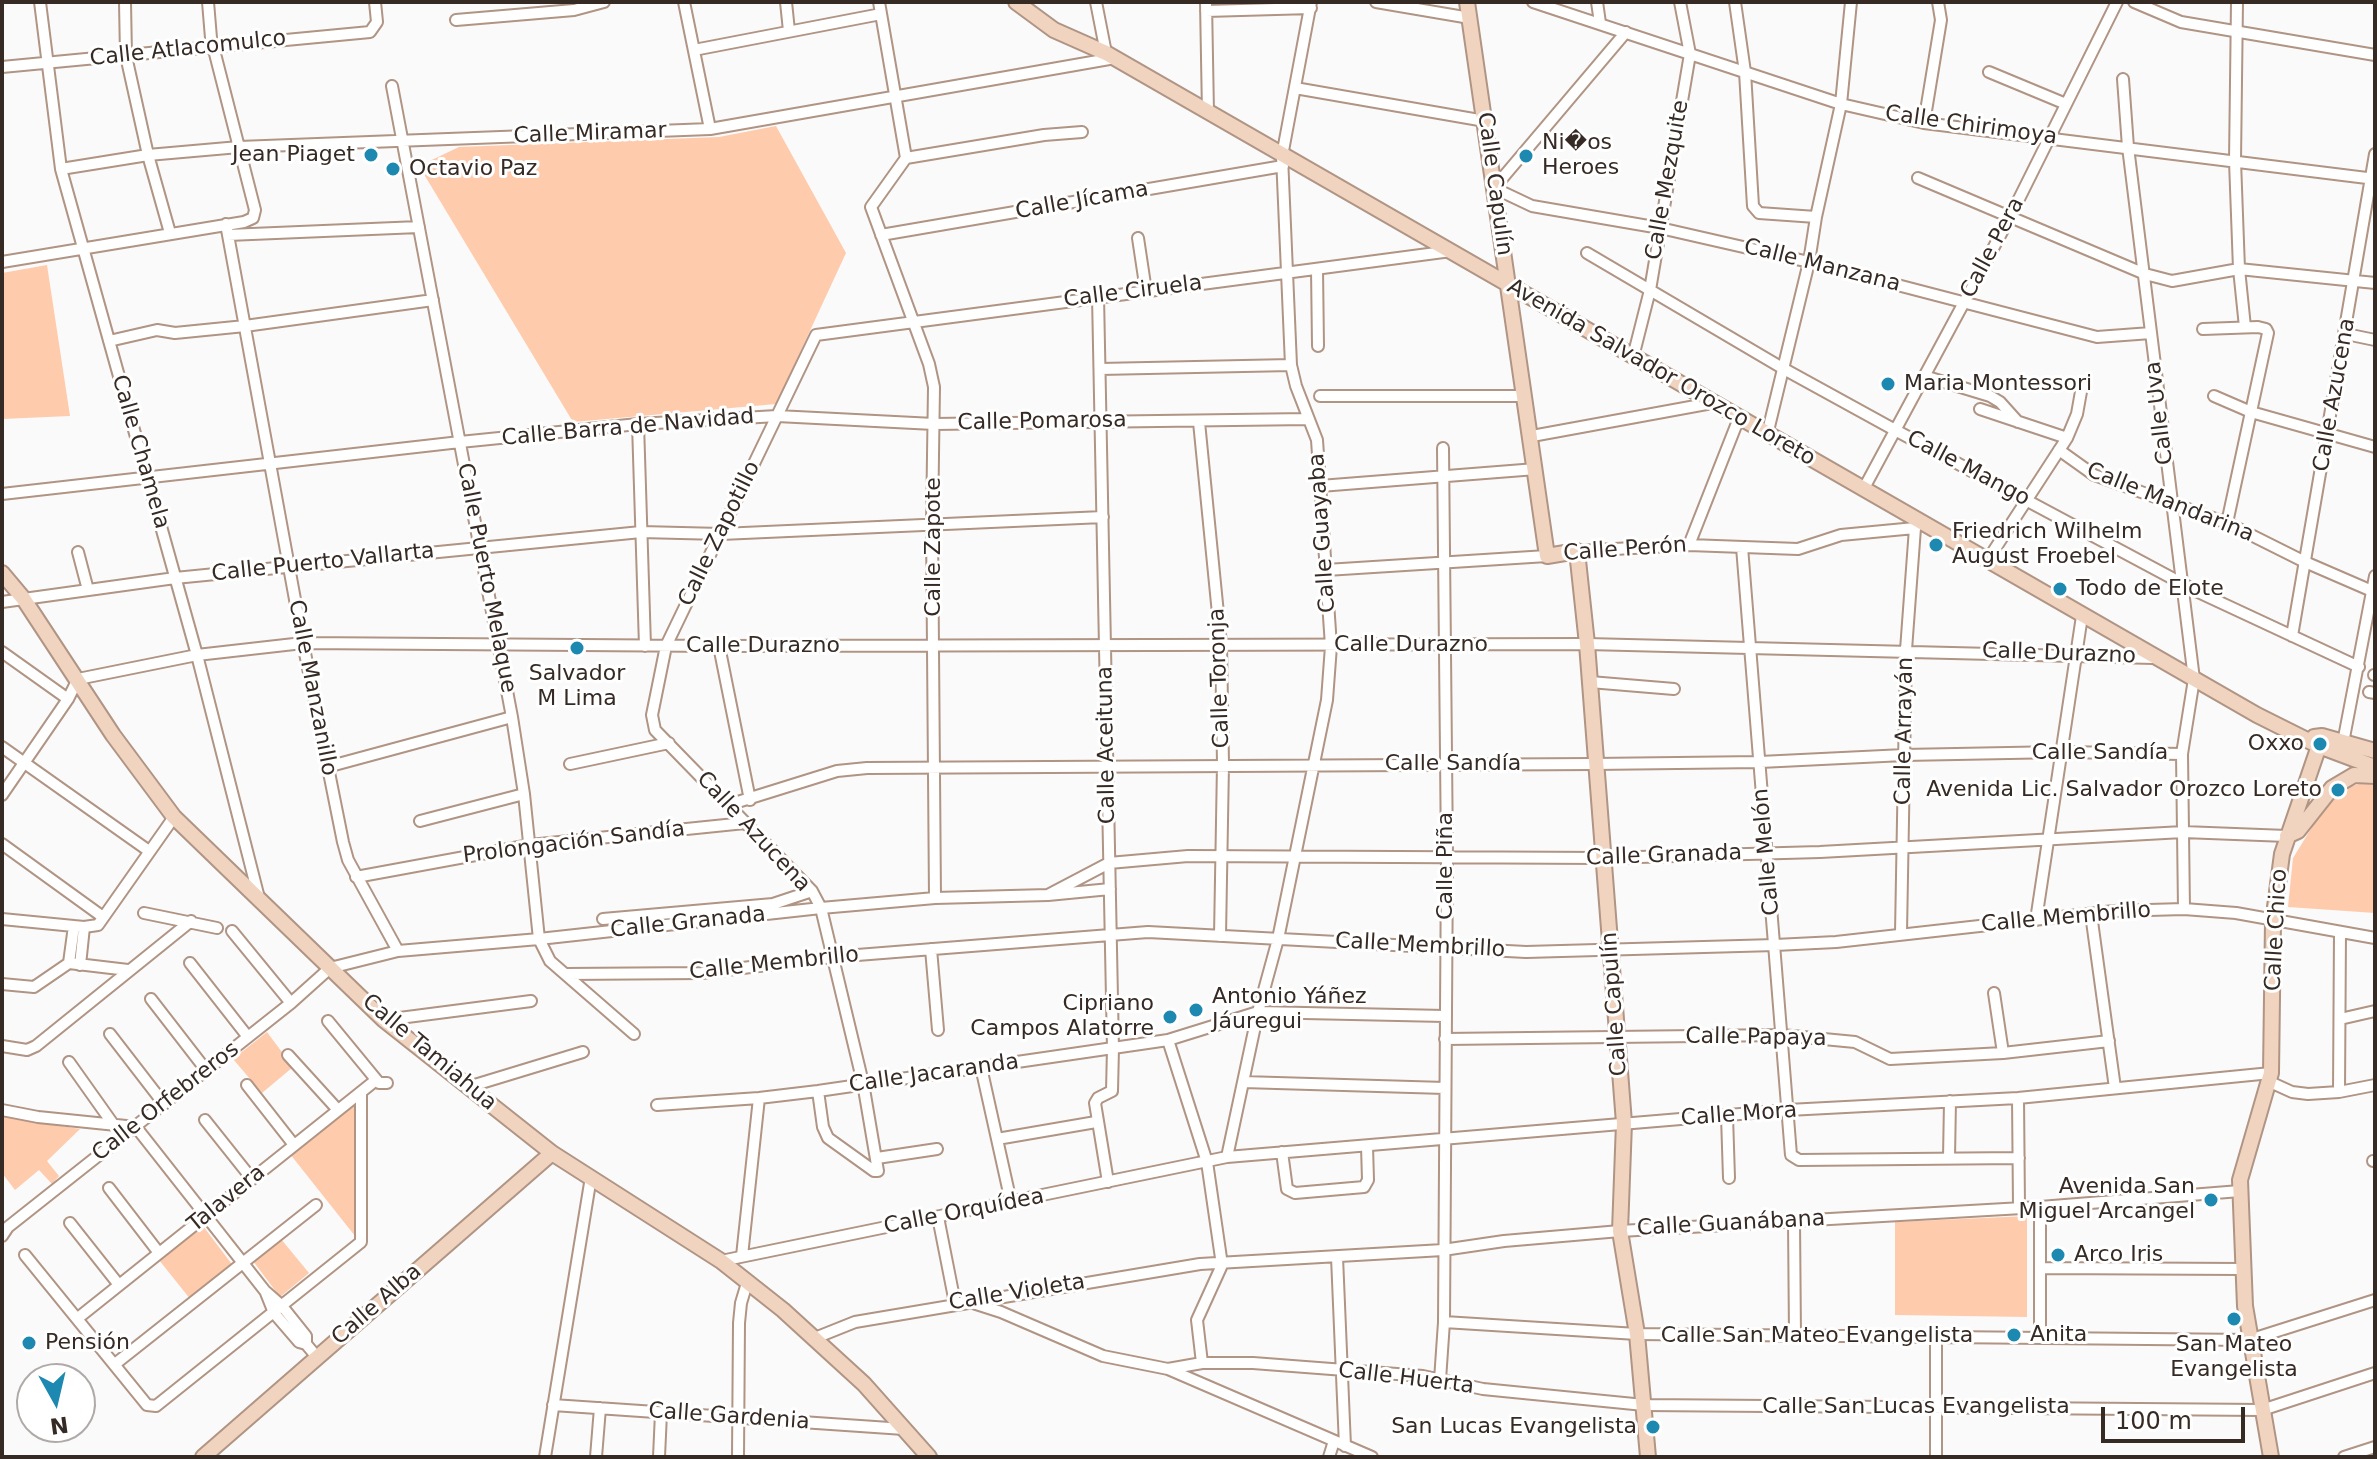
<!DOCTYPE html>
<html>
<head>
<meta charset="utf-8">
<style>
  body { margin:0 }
  #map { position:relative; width:2377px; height:1459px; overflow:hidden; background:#fafafa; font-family:"DejaVu Sans",sans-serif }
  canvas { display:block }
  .frame { position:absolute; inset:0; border:4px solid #362a24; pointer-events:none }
  .north { position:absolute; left:16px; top:1363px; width:80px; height:80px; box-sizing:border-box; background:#fff; border:2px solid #afaaa7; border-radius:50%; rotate:172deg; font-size:22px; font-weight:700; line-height:32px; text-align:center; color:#362a24 }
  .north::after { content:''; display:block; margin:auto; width:28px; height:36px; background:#1d88b0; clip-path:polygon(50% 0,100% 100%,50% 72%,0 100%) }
  .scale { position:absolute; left:2101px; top:1407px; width:144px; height:36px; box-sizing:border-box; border:4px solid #362a24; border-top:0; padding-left:10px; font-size:24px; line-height:28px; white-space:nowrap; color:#362a24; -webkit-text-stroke:6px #fff; paint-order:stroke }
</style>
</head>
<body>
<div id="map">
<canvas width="2377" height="1459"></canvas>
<div class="frame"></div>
<div class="north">N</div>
<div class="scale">100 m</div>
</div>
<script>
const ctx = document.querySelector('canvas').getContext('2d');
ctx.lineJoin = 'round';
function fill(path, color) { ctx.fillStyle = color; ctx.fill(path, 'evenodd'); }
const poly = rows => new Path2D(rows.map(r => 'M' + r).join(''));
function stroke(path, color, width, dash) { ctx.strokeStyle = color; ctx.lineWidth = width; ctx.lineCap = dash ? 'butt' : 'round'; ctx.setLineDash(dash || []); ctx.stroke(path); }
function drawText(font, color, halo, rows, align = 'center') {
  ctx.font = font + ' "DejaVu Sans",sans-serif'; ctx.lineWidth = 6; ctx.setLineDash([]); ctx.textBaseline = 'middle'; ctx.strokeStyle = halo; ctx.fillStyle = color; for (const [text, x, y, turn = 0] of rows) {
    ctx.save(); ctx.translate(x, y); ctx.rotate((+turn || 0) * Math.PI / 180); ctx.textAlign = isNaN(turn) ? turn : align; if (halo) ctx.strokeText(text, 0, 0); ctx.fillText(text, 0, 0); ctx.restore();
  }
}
fill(poly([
  [776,126,846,253,776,404,573,422,419,166,459,147,719,137],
  [47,265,70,416,2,419,2,273],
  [2359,784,2375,785,2375,913,2288,907,2293,858,2330,798,2345,788],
  [267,1032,293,1067,262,1093,233,1059],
  [356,1104,357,1227,355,1236,290,1154],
  [2,1116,80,1129,47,1161,59,1176,52,1184,39,1170,15,1190,2,1173],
  [2027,1216,2027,1317,1895,1315,1895,1222],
  [203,1226,234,1267,191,1300,159,1260],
  [281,1239,309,1273,280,1297,253,1261]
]), '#fecbac');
const street = poly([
  [40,2,61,169,197,655,259,898],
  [125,2,126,56,148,155,170,233],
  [684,2,710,129],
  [786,2,789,31],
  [879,2,906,158],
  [1096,2,1106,53],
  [1206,2,1208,113],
  [1376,2,1470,18],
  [1533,2,1841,104,1924,123,2375,179],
  [1597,2,1600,23],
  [1735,2,1745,72,1753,206,1759,213,1816,217],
  [2134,2,2181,22,2375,55],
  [2237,2,2235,161,2239,269,2245,327],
  [1206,11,1311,8],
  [456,20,574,10,604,2],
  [1626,32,1494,188,1532,206,1660,228,1809,262,2097,337,2151,333],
  [694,50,881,14],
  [2,67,370,32,377,22,375,2],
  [1989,72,2066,104],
  [2123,79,2128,147,2194,679,2182,754,2184,909],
  [392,86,512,717,524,794,539,939,550,961,634,1034],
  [1295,88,1485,121],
  [1924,123,1941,20,1938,2],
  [61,169,148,155,239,147,710,129,1115,58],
  [1918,178,2145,274,2172,281,2239,269,2375,283],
  [226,224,303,643,343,842,348,860,398,951],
  [228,235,419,227],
  [881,235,1283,166],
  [1138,238,1146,291],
  [1587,253,1784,369,1895,430,2198,592,2359,667],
  [2,262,244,222,253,218,255,210,211,38,208,2],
  [1317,269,1318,346],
  [1098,296,1113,1048,1112,1091,1098,1098,1095,1103,1108,1182],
  [2203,329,2258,327,2266,329,2268,333,2227,523],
  [2346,334,2375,340],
  [109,341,157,330,175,333,245,326,433,300],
  [1633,357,1650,290,1690,54,1680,2],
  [1100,369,1291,365],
  [1924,376,1990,396,2000,402,2018,422],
  [1320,396,1525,396],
  [2214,396,2251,412,2375,447],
  [1980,409,2067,438],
  [1199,422,1221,644,1223,764,1220,936],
  [638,424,645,646],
  [1767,435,1809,262,1816,217,1841,104,1851,2],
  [1532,436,1712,403],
  [2059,450,2094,475,2227,523,2305,562,2372,591],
  [1320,486,1536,469],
  [1863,490,2010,217,2117,2],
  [2,494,460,442,638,424,777,416,934,424,1308,419],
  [1689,545,1739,418],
  [1742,547,1791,1155,1799,1160,2019,1158],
  [1577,551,1689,545,1798,549,1841,535,1915,528,1918,524],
  [78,552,88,590],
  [1987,561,2067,438,2077,414,2082,386],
  [1326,570,1547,556],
  [2,602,175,578,641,532,721,534,1103,517],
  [2292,636,2375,154],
  [719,646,750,800],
  [2,652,68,699],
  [2374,675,2375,675],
  [1590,682,1674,689],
  [2369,692,2375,693],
  [2,747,149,851],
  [2342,748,2375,576],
  [570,764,669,743],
  [327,767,512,717],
  [2,795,68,699,78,679,197,655,303,643,719,646,1587,644,2154,658],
  [728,805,837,771,867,768,1594,764,1760,762,1904,755,2061,752,2182,754],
  [420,821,524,794],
  [2,844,103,917],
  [356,877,530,845,745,823],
  [1048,895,1109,863,1188,856,1603,858,1820,852,2183,832,2287,836],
  [935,898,932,524,934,387,929,364,871,207,906,158,1044,135,1082,132],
  [144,913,217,928],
  [2091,914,2115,1088],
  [2,919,84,927,98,925,174,817],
  [603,919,773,904,812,891],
  [2036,920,2082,616],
  [232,931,291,1003],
  [1901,933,1906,650,1915,528],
  [931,949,938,1030],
  [69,963,74,926],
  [190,963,248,1037],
  [80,965,84,927],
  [566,974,702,973,832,957,1148,932,1526,952,1775,945,1836,942,2114,911,2184,909,2236,913,2375,938],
  [2,984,34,987,69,963,128,970],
  [1994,993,2003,1053],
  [151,999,206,1070],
  [2340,1019,2375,1011],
  [384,1020,531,1001],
  [328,1021,379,1083,387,1083],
  [110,1034,164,1104],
  [1445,1039,1782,1035,1855,1042,1890,1059,2003,1053,2109,1041],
  [1168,1040,1207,1162,1222,1265,1197,1320,1202,1363],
  [2,1046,27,1050,36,1046,191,921],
  [288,1055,338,1110],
  [69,1062,113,1124],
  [981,1067,1011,1202],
  [1243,1082,1445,1088],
  [2270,1082,2292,1092,2308,1094,2339,1092,2375,1085],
  [247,1085,294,1145],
  [468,1087,583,1052],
  [818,1091,823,1127,828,1138,874,1171,878,1171,863,1083,821,908,812,891,655,730,652,715,666,646,816,335,1451,251],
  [2339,1092,2340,932],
  [2018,1098,2019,1207],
  [657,1105,759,1098,818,1091,1168,1040,1258,1012,1445,1016],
  [2,1110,38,1117,136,1127,265,1291,282,1306,306,1336,306,1344,317,1357],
  [1727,1116,1729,1178],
  [205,1120,252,1179],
  [997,1139,1096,1122],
  [1282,1152,1287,1189,1295,1193,1364,1187,1368,1180,1367,1146],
  [1227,1157,1258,1012,1278,939,1327,700,1331,646,1317,440,1296,386,1291,365,1282,156,1311,2],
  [877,1158,937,1149],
  [1949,1158,1950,1101],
  [2373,1161,2375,1161],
  [109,1188,159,1253],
  [2040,1207,2040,1337],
  [938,1217,955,1303,973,1303,1001,1312,1103,1356,1168,1369,1372,1457],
  [1794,1221,1795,1336],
  [70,1223,119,1285],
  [2,1236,8,1227,291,1003,330,968,398,951,539,939,821,908,935,898,1048,895,1110,889],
  [25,1255,147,1405,156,1406,361,1242,361,1092],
  [742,1256,759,1098],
  [1337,1257,1345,1446],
  [721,1261,1227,1157,1788,1110,2018,1098,2271,1073],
  [2040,1268,2243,1269],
  [266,1293,274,1313,299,1342,306,1344],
  [78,1318,376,1080],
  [1444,1322,1637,1334,2249,1340,2375,1300],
  [1936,1337,1936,1457],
  [815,1338,855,1322,1200,1264,1443,1250,1504,1241,1620,1231,2040,1207,2240,1191],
  [115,1364,316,1205],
  [1168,1369,1202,1363,1253,1363,1423,1376,1483,1389,1644,1405,2262,1410,2375,1373],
  [1440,1380,1444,1322,1447,857,1443,448],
  [553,1405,904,1429],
  [545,1457,591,1177],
  [596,1457,600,1408],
  [659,1457,661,1413],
  [738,1457,739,1323,741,1303,747,1283],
  [1329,1457,1334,1441],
  [2344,1457,2375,1447]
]);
const secondary = poly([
  [1016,2,1054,30,1106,53,2257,715,2319,746,2375,767],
  [1467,2,1547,556,1577,551,1587,644,1624,1123,1620,1231,1637,1334,1648,1457],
  [2,573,23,598,113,735,174,817,384,1020,552,1153,721,1261,783,1310,864,1384,929,1457],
  [2314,737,2322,736,2375,751],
  [2287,836,2298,831,2332,788,2354,775,2375,776],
  [203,1457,552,1153],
  [2271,1457,2245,1306,2240,1180,2271,1073,2273,922,2282,854,2322,737]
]);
stroke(street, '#b09484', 14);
stroke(secondary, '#b09484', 18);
stroke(street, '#fff', 10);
stroke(secondary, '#f1d4c0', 14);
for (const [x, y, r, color] of [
  [371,155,8,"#1d88b0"],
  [1526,156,8,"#1d88b0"],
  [393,169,8,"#1d88b0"],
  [1888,384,8,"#1d88b0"],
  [1936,545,8,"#1d88b0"],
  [2060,589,8,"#1d88b0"],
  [577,648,8,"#1d88b0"],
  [2320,744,8,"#1d88b0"],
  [2338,790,8,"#1d88b0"],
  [1196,1010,8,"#1d88b0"],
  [1170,1017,8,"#1d88b0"],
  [2211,1200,8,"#1d88b0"],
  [2058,1255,8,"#1d88b0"],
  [2234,1319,8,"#1d88b0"],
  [2014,1335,8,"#1d88b0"],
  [29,1343,8,"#1d88b0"],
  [1653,1427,8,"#1d88b0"]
]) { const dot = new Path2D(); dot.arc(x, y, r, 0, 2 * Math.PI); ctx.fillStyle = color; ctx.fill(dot); stroke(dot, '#fff', 3); }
drawText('22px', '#362a24', '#fff', [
  ["Calle Atlacomulco",188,49,-6],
  ["Calle Chirimoya",1971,126,8],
  ["Calle Miramar",590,134,-2],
  ["Calle Mezquite",1668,180,-80],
  ["Calle Capulín",1494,184,82],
  ["Calle Jícama",1082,201,-10],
  ["Calle Pera",1993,248,-62],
  ["Calle Manzana",1822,266,14],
  ["Calle Ciruela",1133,292,-7],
  ["Avenida Salvador Orozco Loreto",1661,373,30],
  ["Calle Azucena",2335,395,-80],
  ["Calle Uva",2160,413,-97],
  ["Calle Pomarosa",1042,422,-1],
  ["Calle Barra de Navidad",628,428,-5],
  ["Calle Chamela",140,452,74],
  ["Calle Mango",1968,469,28],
  ["Calle Mandarina",2170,503,22],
  ["Calle Guayaba",1323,533,-94],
  ["Calle Zapotillo",720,534,-64],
  ["Calle Zapote",934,547,-90],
  ["Calle Perón",1625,550,-4],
  ["Calle Puerto Vallarta",323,563,-6],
  ["Calle Puerto Melaque",486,578,79],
  ["Calle Durazno",1411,645],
  ["Calle Durazno",763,646],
  ["Calle Durazno",2059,654,2],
  ["Calle Toronja",1220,678,-92],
  ["Calle Manzanillo",312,688,79],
  ["Calle Arrayán",1905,731,-89],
  ["Calle Aceituna",1107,745,-91],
  ["Calle Sandía",2100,753],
  ["Calle Sandía",1453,764],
  ["Calle Azucena",753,832,47],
  ["Prolongación Sandía",574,843,-7],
  ["Calle Melón",1767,852,-95],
  ["Calle Granada",1664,856,-2],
  ["Calle Piña",1446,866,-90],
  ["Calle Membrillo",2066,918,-5],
  ["Calle Granada",688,923,-6],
  ["Calle Chico",2277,930,-87],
  ["Calle Membrillo",1420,946,3],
  ["Calle Membrillo",774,964,-6],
  ["Calle Capulín",1615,1004,-94],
  ["Calle Papaya",1756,1038,1],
  ["Calle Tamiahua",429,1053,40],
  ["Calle Jacaranda",934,1074,-8],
  ["Calle Orfebreros",166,1102,-38],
  ["Calle Mora",1739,1115,-4],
  ["Talavera",227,1199,-39],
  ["Calle Orquídea",964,1212,-11],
  ["Calle Guanábana",1731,1224,-3],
  ["Calle Violeta",1017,1293,-9],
  ["Calle Alba",377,1305,-41],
  ["Calle San Mateo Evangelista",1817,1336],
  ["Calle Huerta",1406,1379,7],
  ["Calle San Lucas Evangelista",1916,1407],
  ["Calle Gardenia",729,1417,4]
]);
drawText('22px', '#362a24', '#fff', [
  ["Ni�os",1542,143],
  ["Heroes",1542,168],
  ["Jean Piaget",355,155,"right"],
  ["Octavio Paz",409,169],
  ["Maria Montessori",1904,384],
  ["Friedrich Wilhelm",1952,532],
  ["August Froebel",1952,557],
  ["Todo de Elote",2076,589],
  ["Salvador",577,674,"center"],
  ["M Lima",577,699,"center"],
  ["Oxxo",2304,744,"right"],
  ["Avenida Lic. Salvador Orozco Loreto",2322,790,"right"],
  ["Antonio Yáñez",1212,997],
  ["Jáuregui",1212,1022],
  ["Cipriano",1154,1004,"right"],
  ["Campos Alatorre",1154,1029,"right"],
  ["Avenida San",2195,1187,"right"],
  ["Miguel Arcangel",2195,1212,"right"],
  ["Arco Iris",2074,1255],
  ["Anita",2030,1335],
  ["Pensión",45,1343],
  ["San Mateo",2234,1345,"center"],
  ["Evangelista",2234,1370,"center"],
  ["San Lucas Evangelista",1637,1427,"right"]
], 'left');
</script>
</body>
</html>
